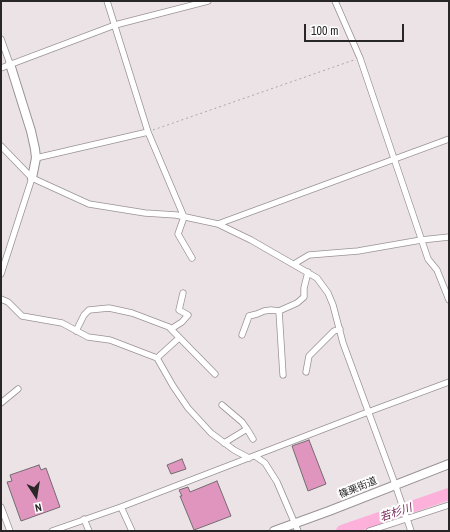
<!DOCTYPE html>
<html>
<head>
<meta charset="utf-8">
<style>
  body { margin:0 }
  #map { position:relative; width:450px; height:532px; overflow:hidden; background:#ece3e7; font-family:"Archivo Narrow",sans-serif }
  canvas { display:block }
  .frame { position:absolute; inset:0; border:2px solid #292628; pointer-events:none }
  .north { position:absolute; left:16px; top:476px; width:40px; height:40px; -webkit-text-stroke:3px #fff; paint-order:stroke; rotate:168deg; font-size:11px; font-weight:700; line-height:16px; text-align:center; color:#292628 }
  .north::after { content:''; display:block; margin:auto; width:14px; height:18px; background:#292628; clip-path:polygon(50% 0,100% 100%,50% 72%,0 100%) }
  .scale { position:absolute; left:304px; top:24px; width:100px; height:18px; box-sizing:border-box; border:2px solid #292628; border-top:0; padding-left:5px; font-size:12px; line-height:14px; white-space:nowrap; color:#292628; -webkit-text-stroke:3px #fff; paint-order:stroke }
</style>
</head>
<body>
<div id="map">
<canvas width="450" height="532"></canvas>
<div class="frame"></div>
<div class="north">N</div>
<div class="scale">100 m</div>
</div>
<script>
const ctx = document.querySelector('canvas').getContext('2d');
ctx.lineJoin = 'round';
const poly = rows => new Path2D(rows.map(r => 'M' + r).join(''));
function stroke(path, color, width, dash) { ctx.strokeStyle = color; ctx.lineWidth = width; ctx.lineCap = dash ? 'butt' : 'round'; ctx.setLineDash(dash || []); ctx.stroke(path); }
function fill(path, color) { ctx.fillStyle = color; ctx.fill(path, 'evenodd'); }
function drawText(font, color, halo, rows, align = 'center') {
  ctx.font = font + ' "Archivo Narrow","Noto Sans JP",sans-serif'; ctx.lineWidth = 4; ctx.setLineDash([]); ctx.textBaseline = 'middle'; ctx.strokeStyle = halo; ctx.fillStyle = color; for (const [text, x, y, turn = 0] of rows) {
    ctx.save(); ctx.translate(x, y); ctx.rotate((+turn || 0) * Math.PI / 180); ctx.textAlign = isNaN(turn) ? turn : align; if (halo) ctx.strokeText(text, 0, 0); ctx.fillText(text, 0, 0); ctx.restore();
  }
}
stroke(poly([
  [342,531,449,494]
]), '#fdb0da', 12);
const building = poly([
  [309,440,326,484,308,491,292,446,309,440],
  [182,459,186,469,171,474,167,465,182,459],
  [39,465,41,470,46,468,60,507,21,521,7,482,12,481,10,475,39,465],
  [217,481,231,516,194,530,180,496,182,496,179,490,188,487,190,492,217,481]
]);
fill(building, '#e095be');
stroke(building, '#736c6f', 1);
const street = poly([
  [107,1,148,132,184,217,178,234,192,258],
  [335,1,360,58,428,259,437,270,449,300],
  [1,39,10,64],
  [1,68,115,25,208,1],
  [1,146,32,178,89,204,145,213,176,215,218,224,251,240,317,278,328,293,333,305,343,343,395,484,411,531],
  [36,158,148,132],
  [218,224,449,139],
  [294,264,309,255,358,251,421,240,449,237],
  [1,274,32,178],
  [1,299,8,302,22,316,62,323,88,337,110,340,157,358,173,386,188,408,211,433,234,450,249,458],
  [279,311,283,375],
  [171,329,182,322,188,315,179,310,183,293],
  [76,331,84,315,89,310,109,308,132,313,169,327,215,374],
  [242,335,249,316,257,314,264,311,271,310,279,311,297,303,304,297,304,288,308,272],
  [157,358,179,338],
  [306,372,309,356,334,331,340,329],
  [1,403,18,389],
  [222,405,242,422,247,429,224,443],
  [247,429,253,439],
  [255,456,265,463,277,482,298,531],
  [1,507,10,531],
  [121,507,132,531],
  [84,519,89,531],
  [52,531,121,507,368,412,449,382],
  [369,531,449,505]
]);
const secondary = poly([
  [10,64,31,131,35,149,36,158,32,178],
  [274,531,329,511,449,464]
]);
stroke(street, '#999295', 7);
stroke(secondary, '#999295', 10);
stroke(poly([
  [153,130,354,60]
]), '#aba4a8', 1, [2, 3]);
stroke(street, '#fff', 5.5);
stroke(secondary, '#fff', 8);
drawText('10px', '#292628', '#fff', [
  ["篠栗街道",358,488,-22]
]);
drawText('italic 11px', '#772057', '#fff', [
  ["若杉川",396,513,-19]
]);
</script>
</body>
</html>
